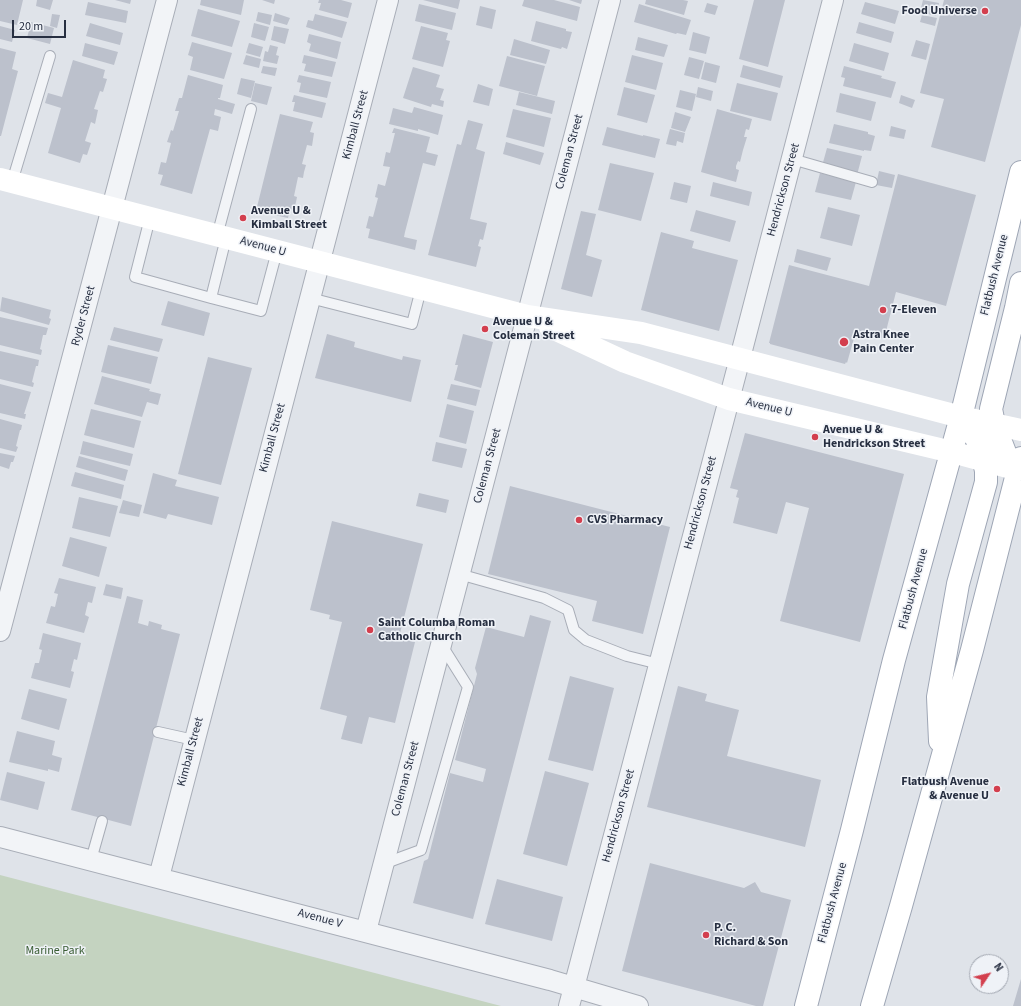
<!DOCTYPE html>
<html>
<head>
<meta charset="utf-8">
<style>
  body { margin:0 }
  #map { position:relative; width:1021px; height:1006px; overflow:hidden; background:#dfe3e9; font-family:"Source Sans 3",sans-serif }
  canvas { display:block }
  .north { position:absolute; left:969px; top:954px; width:40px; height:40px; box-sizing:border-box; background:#eff2f7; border:1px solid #9fa4ae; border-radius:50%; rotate:55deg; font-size:11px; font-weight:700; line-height:16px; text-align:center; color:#272f41 }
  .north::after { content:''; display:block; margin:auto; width:14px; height:18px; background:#d33f4e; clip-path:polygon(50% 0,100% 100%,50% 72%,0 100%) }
  .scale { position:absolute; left:12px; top:20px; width:54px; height:18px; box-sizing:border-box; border:2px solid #272f41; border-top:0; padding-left:5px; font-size:12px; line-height:14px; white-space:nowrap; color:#272f41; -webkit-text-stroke:3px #eff2f7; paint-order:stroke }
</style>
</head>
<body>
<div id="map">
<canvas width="1021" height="1006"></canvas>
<div class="north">N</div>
<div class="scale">20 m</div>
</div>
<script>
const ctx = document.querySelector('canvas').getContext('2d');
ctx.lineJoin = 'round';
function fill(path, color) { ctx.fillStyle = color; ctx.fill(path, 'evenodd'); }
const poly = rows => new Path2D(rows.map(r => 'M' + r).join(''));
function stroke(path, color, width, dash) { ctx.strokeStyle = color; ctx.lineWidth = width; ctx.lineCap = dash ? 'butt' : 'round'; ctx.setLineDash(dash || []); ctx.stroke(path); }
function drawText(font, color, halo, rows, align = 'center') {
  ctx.font = font + ' "Source Sans 3",sans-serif'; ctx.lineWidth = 3; ctx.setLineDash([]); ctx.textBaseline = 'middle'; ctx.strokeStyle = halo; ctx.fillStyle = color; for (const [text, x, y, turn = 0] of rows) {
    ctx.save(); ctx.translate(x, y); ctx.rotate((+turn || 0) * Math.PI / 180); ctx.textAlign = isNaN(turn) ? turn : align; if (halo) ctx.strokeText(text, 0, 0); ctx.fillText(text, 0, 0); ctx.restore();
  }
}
fill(poly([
  [0,875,501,1006,0,1006]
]), '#c4d3c0');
fill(poly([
  [0,0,23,0,17,25,0,21],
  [37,0,53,0,50,10,36,6],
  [115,0,131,0,130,4],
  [201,0,244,0,241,15,200,5],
  [262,0,275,0,274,4],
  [319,0,341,0,352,3,348,18,319,10,321,3,318,3],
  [423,0,460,0,458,9],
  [524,0,554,0,580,7,577,21,522,6],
  [569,0,582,0,581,4],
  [646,0,683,0,688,1,684,15,645,4],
  [754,0,785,0,768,67,739,59],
  [923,0,939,3,936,16,920,12],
  [944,0,1021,0,1021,25,985,162,931,147,944,99,920,93],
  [88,2,128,11,126,23,85,15],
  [865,2,899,11,895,24,861,14],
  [707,3,718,6,715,15,704,12],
  [419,4,456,13,452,30,415,21],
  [639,4,691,20,686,35,677,33,676,34,634,22],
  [480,6,496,10,492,29,476,25],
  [198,9,240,21,232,47,191,36],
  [258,12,272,15,270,25,256,21],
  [275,13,290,18,287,25,273,21],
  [52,14,60,15,57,28,50,26],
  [315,14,347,22,342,38,306,27,308,20,313,21],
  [922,15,937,18,935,26,920,22],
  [536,21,566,29,566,31,572,32,567,49,562,47,561,49,531,41],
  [31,22,54,28,50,44,27,38],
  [859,22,894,32,891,43,856,33],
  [90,23,123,33,120,45,86,36],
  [254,23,269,27,265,41,251,37],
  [0,26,15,30,12,42,0,39],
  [274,26,289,29,285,44,271,40],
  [421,26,448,33,446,40,450,41,443,67,412,59],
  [693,32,710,37,706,54,689,50],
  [309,34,341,42,337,59,309,51,311,44,307,42],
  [638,37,668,45,664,57,635,50],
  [514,39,550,50,546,64,510,55],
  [916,40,930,44,926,60,911,56],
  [192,42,232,53,224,79,190,70,193,57,188,55],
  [85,43,118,52,114,65,82,56],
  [249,43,263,47,260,57,246,53],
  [854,43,889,53,884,71,849,61],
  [270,45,278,47,276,55,279,56,277,64,263,61,265,51,268,52],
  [0,48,16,52,12,69,18,71,1,136,0,136],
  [246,55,261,59,259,68,243,64],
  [304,55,336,62,332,77,304,71,306,64,302,63],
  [632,55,663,63,656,90,625,82],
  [507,56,545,66,537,96,499,86],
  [689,57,704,61,699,79,684,75],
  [73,60,105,70,103,78,107,79,103,92,100,91,94,109,98,110,95,124,91,122,85,141,91,143,87,155,83,154,80,163,48,153,61,108,45,103,48,93,62,97],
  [705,62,720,66,716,83,701,79],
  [743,65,783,76,780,88,740,77],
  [263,66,277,68,275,76,261,73],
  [844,66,882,76,881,78,896,82,891,98,843,86,845,78,841,77],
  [413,67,440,75,436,87,444,89,440,100,444,101,443,107,432,104,431,107,403,98],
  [188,75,223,85,220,98,218,98,218,99,235,104,232,114,215,109,214,115,221,117,218,131,210,129,192,194,160,185,163,175,158,174,161,162,166,163,171,143,167,142,171,130,173,131,179,111,175,111,179,98,182,98],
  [299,75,331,82,327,98,299,92,301,83,297,82],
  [241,78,255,81,251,98,237,94],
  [255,83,272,87,267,105,251,101],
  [737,83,778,93,771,121,730,111],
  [478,84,493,89,489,106,473,102],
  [624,87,655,95,647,123,617,115],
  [698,87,713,91,711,101,696,97],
  [680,90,696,94,692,111,676,107],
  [519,92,555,101,552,114,516,105],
  [840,93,876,102,871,121,836,112],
  [294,95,326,103,322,118,293,111,295,102,292,102],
  [901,95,915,100,912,108,899,103],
  [414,107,443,115,438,135,418,129,418,131,389,124,393,108,412,113],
  [513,109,551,118,544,147,506,137],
  [717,109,752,119,749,130,746,129,744,137,747,137,743,150,740,162,738,161,736,166,736,169,739,170,736,182,701,172],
  [675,112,691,117,685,132,671,128],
  [280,114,313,122,310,132,314,133,312,146,307,145,302,164,306,165,304,172,303,178,298,177,294,196,297,197,296,202,294,210,290,209,288,218,256,211],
  [468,120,483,124,476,149,485,152,470,219,487,223,483,240,480,239,478,246,481,247,476,267,428,255,457,144,461,145],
  [834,124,868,132,868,134,875,136,871,151,864,150,864,151,829,143],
  [891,126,906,130,904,139,889,136],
  [607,127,643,136,643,135,660,139,655,158,602,145],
  [394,128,430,137,426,152,438,155,435,166,423,163,405,232,404,237,417,240,415,250,368,238,370,229,366,228,369,216,373,217,378,198,375,197,378,184,385,186,390,167,383,166,386,152,390,153,395,133,392,133],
  [670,129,685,133,683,143,677,141,676,146,666,144],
  [506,142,544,153,540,165,503,154],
  [827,148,862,156,857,175,822,166],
  [610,163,654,173,641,221,598,210],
  [879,171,895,175,892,188,876,185],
  [820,173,856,182,851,200,815,192],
  [898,174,976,195,946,306,896,292,884,339,856,331,847,363,846,362,845,364,770,344,770,343,769,343,789,265,869,286],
  [674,182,691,186,687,203,670,199],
  [713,182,752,192,749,206,710,196],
  [828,207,860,215,852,246,820,238],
  [696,210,736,221,730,242,690,231],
  [581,211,596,214,586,255,602,260,592,297,561,289],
  [661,232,694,241,692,248,738,260,719,331,641,310],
  [797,249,831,258,827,271,794,262],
  [2,297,51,310,49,318,51,319,49,325,0,311],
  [168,301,210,313,204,336,161,325],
  [0,317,48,328,46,335,43,335,40,349,42,350,41,355,0,345],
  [114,327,163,339,159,352,110,340],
  [327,334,355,342,354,347,402,360,403,356,421,360,411,402,315,378],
  [463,334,493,342,481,388,454,380,458,365,455,365],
  [108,345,158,357,151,384,101,372],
  [0,351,39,360,38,366,36,366,32,382,34,383,33,387,0,379],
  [208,357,252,368,221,485,178,474],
  [102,376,150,389,149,391,161,394,158,405,147,402,142,417,94,404],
  [0,384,31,392,24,414,26,414,25,419,0,413],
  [451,384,480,390,476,406,447,399],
  [447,404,474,411,466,444,439,437],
  [91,409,141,421,134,448,84,435],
  [0,419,22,425,21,430,20,430,16,446,18,447,16,452,0,448],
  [745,433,904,474,860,642,780,621,809,508,786,502,777,534,733,523,739,498,736,497,738,490,730,488],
  [83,441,133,454,130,466,80,454],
  [436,442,467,449,462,468,432,461],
  [0,453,15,456,13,462,11,462,9,469,0,466],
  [79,456,128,470,125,481,76,467],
  [75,472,124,485,121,499,71,486],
  [153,473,177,480,175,486,219,497,212,525,168,514,166,519,143,513],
  [510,486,670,527,643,634,592,621,597,601,488,574],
  [419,493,449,500,446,513,416,506],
  [79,497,118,506,110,537,72,528],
  [123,500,142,505,139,517,119,513],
  [332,521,423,544,399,637,415,642,395,723,369,717,362,744,341,739,347,716,320,709,342,622,329,619,330,615,310,610],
  [70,537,107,547,99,577,62,566],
  [59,578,96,587,92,603,88,602,85,615,89,617,84,633,46,623,51,606,55,607,58,594,54,593],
  [106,584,123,588,121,599,103,595],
  [127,596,143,600,138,623,148,626,149,621,162,625,161,629,180,634,131,826,71,810],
  [530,615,551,621,473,919,413,903,424,861,428,859,450,773,483,782,486,769,455,760,477,674,475,668,486,627,524,637],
  [43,633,81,643,77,660,74,659,71,671,74,672,70,688,31,678,35,663,39,663,42,650,39,649],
  [570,676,614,688,593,771,548,760],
  [678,686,707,694,705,701,739,710,727,756,821,780,805,847,647,807],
  [29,689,67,699,59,730,21,719],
  [17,731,55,741,52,755,62,758,59,772,48,769,48,771,9,762],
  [545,771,589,783,567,866,523,854],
  [7,772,45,782,38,810,0,800],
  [650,863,744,888,755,882,761,892,791,900,763,1006,756,1006,622,971],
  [497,879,563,897,552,941,485,924],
  [1021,979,1021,1006,1013,1006]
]), '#bcc1cc');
const lane = poly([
  [792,159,872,182],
  [12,182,50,56],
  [150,218,135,277,211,298,226,238],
  [217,236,251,109],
  [211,298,261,311,277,251],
  [310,298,412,324,421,289],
  [459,574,544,598,568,610,574,630,586,640,627,656,659,664],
  [158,732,194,740],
  [91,860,102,821],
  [383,864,421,850,468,687,441,644]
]);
const street = poly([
  [0,631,167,0],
  [0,837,550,980,638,1006],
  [159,877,388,0],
  [366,931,610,0],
  [569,1006,740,358,833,0]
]);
const primary = poly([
  [1018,470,1006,455,994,424,991,409,1016,308,1021,283],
  [940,741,938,697,958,584,986,482,986,471,982,452,976,438,961,417],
  [806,1006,852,830,894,660,961,417,1021,172],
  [872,1006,901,906,972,650,1021,458]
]);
stroke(lane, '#a8adb7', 12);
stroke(street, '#a8adb7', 22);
stroke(primary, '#9ea6b5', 24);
stroke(lane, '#f2f4f7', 10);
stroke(street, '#f2f4f7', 20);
stroke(poly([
  [0,179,527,316,641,333,961,417,1021,430],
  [550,327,625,362,729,399,952,452,1018,470]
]), '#fff', 22);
stroke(primary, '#fff', 22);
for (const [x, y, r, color] of [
  [985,11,4,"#d33f4e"],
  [243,218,4,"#d33f4e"],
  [883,310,4,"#d33f4e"],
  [485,329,4,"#d33f4e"],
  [844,342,5,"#d33f4e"],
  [815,437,4,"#d33f4e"],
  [579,520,4,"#d33f4e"],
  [370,630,4,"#d33f4e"],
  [997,789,4,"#d33f4e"],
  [706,935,4,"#d33f4e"]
]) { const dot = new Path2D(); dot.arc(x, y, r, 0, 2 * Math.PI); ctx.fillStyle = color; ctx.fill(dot); stroke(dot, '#eff2f7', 1.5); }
drawText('bold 12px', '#272f41', '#eff2f7', [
  ["Food Universe",977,11,"right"],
  ["Avenue U &",251,211],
  ["Kimball Street",251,225],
  ["7-Eleven",891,310],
  ["Avenue U &",493,322],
  ["Coleman Street",493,336],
  ["Astra Knee",853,335],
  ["Pain Center",853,349],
  ["Avenue U &",823,430],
  ["Hendrickson Street",823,444],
  ["CVS Pharmacy",587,520],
  ["Saint Columba Roman",378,623],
  ["Catholic Church",378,637],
  ["Flatbush Avenue",989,782,"right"],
  ["& Avenue U",989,796,"right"],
  ["P. C.",714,928],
  ["Richard & Son",714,942]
], 'left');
drawText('12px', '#272f41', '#eff2f7', [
  ["Kimball Street",356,125,-75],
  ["Coleman Street",570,152,-75],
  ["Hendrickson Street",784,190,-75],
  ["Avenue U",263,247,15],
  ["Flatbush Avenue",995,275,-76],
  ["Ryder Street",84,316,-75],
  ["Avenue U",769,408,14],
  ["Kimball Street",273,438,-75],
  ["Coleman Street",488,466,-75],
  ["Hendrickson Street",701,503,-75],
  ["Flatbush Avenue",914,589,-75],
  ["Kimball Street",191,752,-75],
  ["Coleman Street",406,779,-75],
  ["Hendrickson Street",619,816,-75],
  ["Flatbush Avenue",833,903,-75],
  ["Avenue V",320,919,15]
]);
drawText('12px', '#3a5d34', '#eff2f7', [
  ["Marine Park",55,951]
]);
</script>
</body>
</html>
